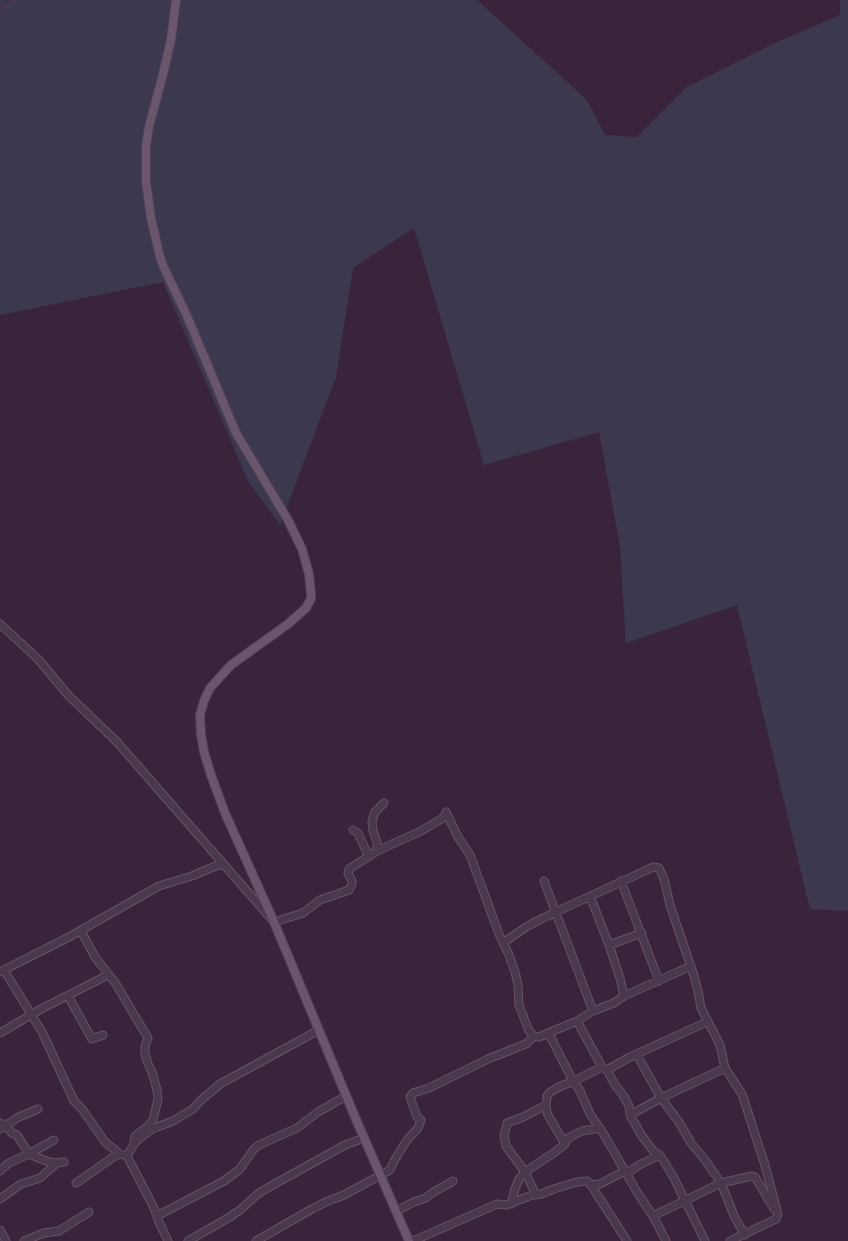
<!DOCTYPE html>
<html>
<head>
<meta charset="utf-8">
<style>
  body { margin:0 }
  canvas { display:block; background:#3a243c }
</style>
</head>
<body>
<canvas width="848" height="1241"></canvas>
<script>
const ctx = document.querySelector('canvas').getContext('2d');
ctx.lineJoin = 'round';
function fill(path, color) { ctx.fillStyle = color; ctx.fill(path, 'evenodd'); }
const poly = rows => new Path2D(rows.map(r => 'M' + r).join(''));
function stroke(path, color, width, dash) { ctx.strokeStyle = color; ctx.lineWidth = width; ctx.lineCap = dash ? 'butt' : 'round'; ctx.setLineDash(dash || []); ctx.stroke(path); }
fill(poly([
  [0,0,477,0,587,100,605,135,637,137,687,87,773,44,840,15,840,0,848,0,848,911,810,909,737,605,626,643,620,546,599,432,484,465,414,228,353,268,336,377,280,525,248,481,163,282,0,315]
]), '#3c384f');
stroke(poly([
  [0,13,14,0]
]), '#59345c', 1.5);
const minor = poly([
  [0,624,38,659,68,695,117,742,274,922,303,913,320,900,349,890,352,884,352,881,348,873,349,869,377,851,421,831,443,818,445,815,446,812],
  [446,812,458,837,470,855,499,934,509,955,515,972,518,985,519,1005,529,1031,534,1036,539,1037,546,1034,551,1038,571,1077,580,1091,590,1114,603,1133,637,1192,653,1216,666,1241],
  [353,830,358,833,369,857],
  [377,851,377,842,373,831,372,821,375,812,384,803],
  [544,881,593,1011],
  [621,881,659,981],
  [590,896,609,945,620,978,624,996],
  [81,931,95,957,116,984,148,1038,145,1046,145,1054,148,1064,152,1072,157,1090,158,1099,153,1120,147,1127,135,1136,134,1142,134,1144],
  [503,943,526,927,543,918,649,869,653,867,659,868,664,879,670,905,694,976,698,991,701,1008,720,1045,725,1068,742,1094,764,1162,778,1214,776,1219,730,1241],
  [609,945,642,933],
  [4,970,42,1032,74,1101,82,1109,105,1142,120,1154],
  [0,972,69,937,159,886,192,876,218,865,224,865],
  [68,996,92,1039,103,1035],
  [577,1021,602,1067,607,1070,615,1085,623,1095,629,1106,630,1115,642,1136,654,1152,660,1155,674,1178,705,1241],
  [0,1033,41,1009,108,975],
  [546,1034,577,1021,593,1011,614,1003,624,996,691,966],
  [637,1055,661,1098,679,1122,691,1143,705,1160,721,1183,735,1218,745,1235],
  [607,1070,630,1057,707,1022],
  [630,1115,661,1098,725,1068],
  [0,1123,6,1126,12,1133,17,1135,29,1154,49,1162,57,1163],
  [0,1129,19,1117,38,1109],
  [565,1144,548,1115,546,1108,547,1096,550,1092,561,1086,574,1081,602,1067],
  [127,1156,134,1144,140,1138,152,1129,173,1121,193,1109,201,1100,220,1084,319,1030],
  [0,1171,9,1163,29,1154,54,1140],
  [627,1173,639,1165,660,1155],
  [76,1183,115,1156,120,1154,127,1156,153,1206,159,1222,168,1241],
  [591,1185,627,1241],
  [536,1195,525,1172,506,1146,504,1135,507,1123,523,1117,546,1105],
  [0,1199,21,1184,40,1178,57,1163,64,1162],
  [511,1204,515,1189,519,1179,525,1172,555,1152,565,1144,568,1138,582,1131,600,1128],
  [396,1211,414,1202,426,1198,432,1193,453,1181],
  [157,1216,224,1181,239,1170,254,1149,259,1145,297,1128,318,1112,346,1096],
  [653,1216,721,1183,752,1176,755,1177,758,1182,774,1209],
  [0,1230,6,1241],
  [24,1241,44,1233,59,1231,89,1212],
  [188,1241,230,1217,240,1210,259,1193,271,1186,345,1145,364,1138],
  [256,1241,312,1209,328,1201,344,1195,390,1170,394,1161,407,1140,418,1128,421,1120,417,1117,410,1097,413,1093,429,1088,488,1059,526,1044,534,1036],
  [413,1241,497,1204,506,1205,532,1195,541,1194,554,1189,577,1182,587,1181,591,1185,600,1184,621,1173,624,1171]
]);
const major = poly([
  [176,0,171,40,163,74,149,127,146,146,146,182,151,218,160,257,165,270,187,316,236,433,288,520,302,549,309,574,311,593,311,599,306,608,288,624,231,665,210,688,204,701,200,715,201,734,204,752,211,775,225,813,274,922,355,1117,409,1241]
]);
stroke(minor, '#655367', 9);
stroke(major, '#534155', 10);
stroke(minor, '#4a384c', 7);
stroke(major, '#6a566c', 8);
</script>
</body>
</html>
